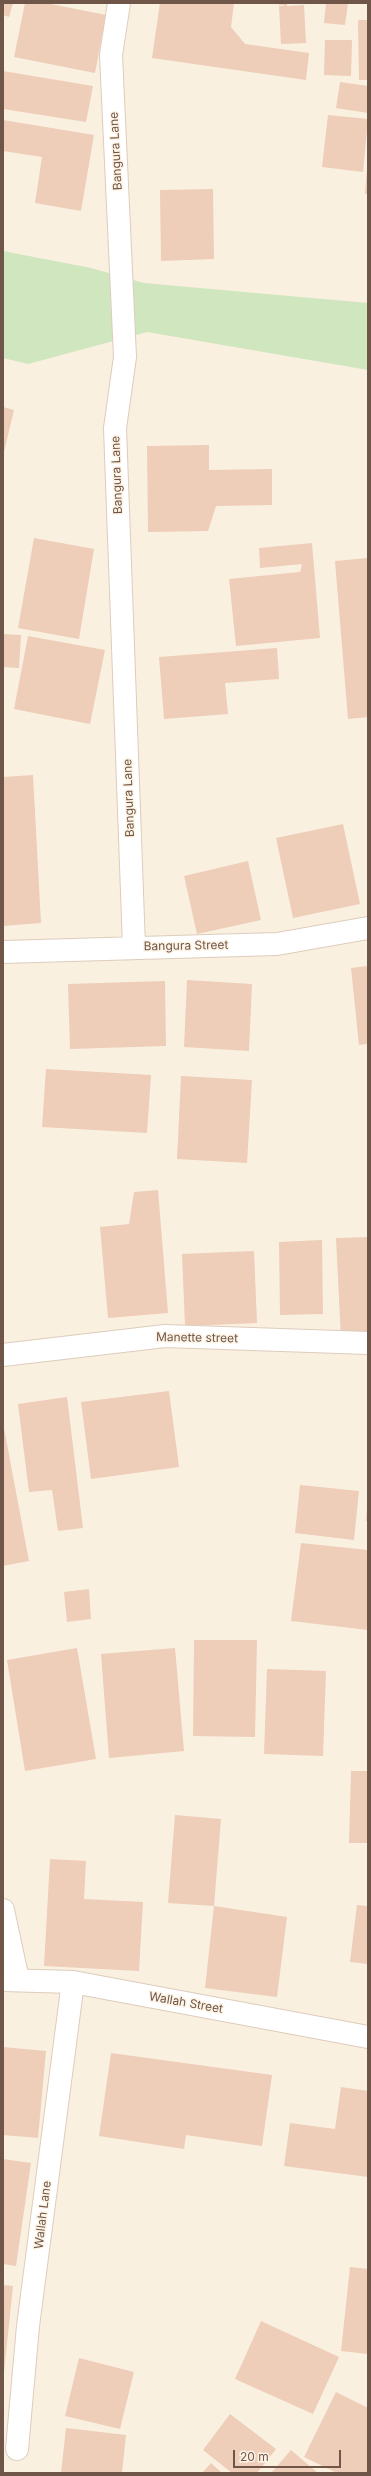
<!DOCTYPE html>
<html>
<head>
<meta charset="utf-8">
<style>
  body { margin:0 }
  #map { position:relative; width:371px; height:2476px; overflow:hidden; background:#faf0e0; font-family:Inter,sans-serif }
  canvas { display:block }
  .frame { position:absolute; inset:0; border:4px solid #6f5649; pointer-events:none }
  .scale { position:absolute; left:233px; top:2450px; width:108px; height:18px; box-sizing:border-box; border:2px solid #6f5649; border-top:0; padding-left:5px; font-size:12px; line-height:14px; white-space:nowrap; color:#6f5649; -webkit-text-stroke:3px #fef4e5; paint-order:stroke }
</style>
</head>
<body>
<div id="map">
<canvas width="371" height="2476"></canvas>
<div class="frame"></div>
<div class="scale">20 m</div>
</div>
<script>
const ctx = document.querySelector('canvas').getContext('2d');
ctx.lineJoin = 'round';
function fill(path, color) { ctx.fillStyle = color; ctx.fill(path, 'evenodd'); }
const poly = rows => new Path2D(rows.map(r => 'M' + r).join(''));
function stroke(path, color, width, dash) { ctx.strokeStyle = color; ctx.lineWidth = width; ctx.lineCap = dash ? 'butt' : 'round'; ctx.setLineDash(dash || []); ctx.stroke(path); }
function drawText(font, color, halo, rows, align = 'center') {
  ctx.font = font + ' Inter,sans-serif'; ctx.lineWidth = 3; ctx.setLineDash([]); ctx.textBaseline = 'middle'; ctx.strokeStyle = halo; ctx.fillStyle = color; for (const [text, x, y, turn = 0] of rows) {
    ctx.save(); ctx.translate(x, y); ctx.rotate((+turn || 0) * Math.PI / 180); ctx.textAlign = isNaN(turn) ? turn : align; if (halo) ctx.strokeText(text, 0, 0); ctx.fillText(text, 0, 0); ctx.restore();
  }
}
fill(poly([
  [3,251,91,268,144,283,368,303,368,370,147,332,28,364,3,358]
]), '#d0e6bf');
fill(poly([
  [3,3,13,3,9,17,3,15],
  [25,3,46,3,106,15,95,73,14,57],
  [160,3,234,3,231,27,245,44,309,53,306,80,152,58],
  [272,3,287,3,287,6,304,5,306,43,281,44,279,6,286,6],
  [326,3,348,3,345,25,324,23],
  [358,20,368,20,368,80,359,80],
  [325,40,352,40,351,76,324,75],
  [3,71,93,86,86,122,3,109],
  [340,82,368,86,368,113,336,108],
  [328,115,368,119,363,172,322,167],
  [3,120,94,135,81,211,35,203,42,157,3,151],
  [367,168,368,168,368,194,365,194],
  [213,189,214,259,161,261,160,190],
  [3,407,14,410,4,452,3,452],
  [209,445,209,470,272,469,272,505,216,506,208,531,148,532,147,446],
  [34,538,94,549,79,639,18,628],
  [312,543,320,638,236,646,229,579,300,572,302,564,260,568,259,548],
  [368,558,368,717,348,719,335,561],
  [3,634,21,635,19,668,3,667],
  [28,636,105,650,90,724,14,709],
  [277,648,279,679,225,683,228,714,164,719,159,657],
  [33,775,41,923,3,926,3,777],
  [343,824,360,904,293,918,276,838],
  [248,861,261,920,197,934,184,876],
  [368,966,368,1044,359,1045,351,968],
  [187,980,252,984,249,1051,184,1047],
  [165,981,166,1046,70,1049,68,984],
  [46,1069,151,1075,147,1133,42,1127],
  [181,1076,252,1080,247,1163,177,1159],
  [158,1190,168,1313,108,1318,100,1227,129,1224,134,1192],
  [368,1237,368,1339,341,1340,336,1238],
  [322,1240,323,1314,280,1315,279,1242],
  [254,1251,257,1323,185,1326,182,1254],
  [169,1391,179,1467,91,1479,81,1402],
  [67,1397,83,1528,58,1531,52,1490,29,1492,18,1404],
  [3,1423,29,1561,3,1566],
  [300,1485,359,1491,354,1540,295,1533],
  [367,1509,368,1509,368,1521,366,1521],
  [301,1543,368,1550,368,1630,291,1621],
  [89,1589,91,1619,67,1622,64,1592],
  [194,1640,257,1640,255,1737,193,1736],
  [77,1648,96,1759,25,1771,7,1660],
  [175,1648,184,1751,109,1758,101,1654],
  [267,1669,326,1671,323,1756,264,1754],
  [351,1771,368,1771,368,1843,349,1843],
  [175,1815,221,1819,214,1906,168,1903],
  [50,1859,86,1861,84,1899,143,1902,139,1971,44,1966],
  [357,1905,368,1906,368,1964,350,1962],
  [214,1906,287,1917,277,1997,205,1988],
  [3,2047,46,2051,38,2138,3,2135],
  [111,2053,272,2075,262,2146,186,2135,184,2149,99,2136],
  [341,2087,368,2091,368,2177,284,2166,290,2123,335,2129],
  [3,2159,31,2163,16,2266,3,2264],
  [350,2267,368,2269,368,2354,341,2351],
  [3,2285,13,2286,4,2372,3,2372],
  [261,2321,339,2357,313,2414,235,2379],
  [79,2358,134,2372,120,2429,65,2416],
  [336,2392,368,2408,368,2473,337,2473,304,2457],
  [230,2414,276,2449,257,2473,232,2473,203,2450],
  [66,2428,126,2435,122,2473,61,2473],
  [291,2450,318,2473,273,2473,272,2472],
  [211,2463,222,2473,202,2473]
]), '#eecdb9');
const minor = poly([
  [119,3,111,55,125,357,115,428,134,947],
  [3,952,277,944,368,928],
  [3,1355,165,1336,368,1343],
  [3,1910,18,1980],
  [3,1980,73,1982,368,2037],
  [17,2449,28,2326,73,1982]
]);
stroke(minor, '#deccbc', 24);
stroke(minor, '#fff', 22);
drawText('12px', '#6f5649', '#fef4e5', [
  ["Bangura Lane",116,151,-93],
  ["Bangura Lane",117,475,-92],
  ["Bangura Lane",129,798,-92],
  ["Bangura Street",186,946,-1],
  ["Manette street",197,1338,1],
  ["Wallah Street",186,2003,10],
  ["Wallah Lane",43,2215,-83]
]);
</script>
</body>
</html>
